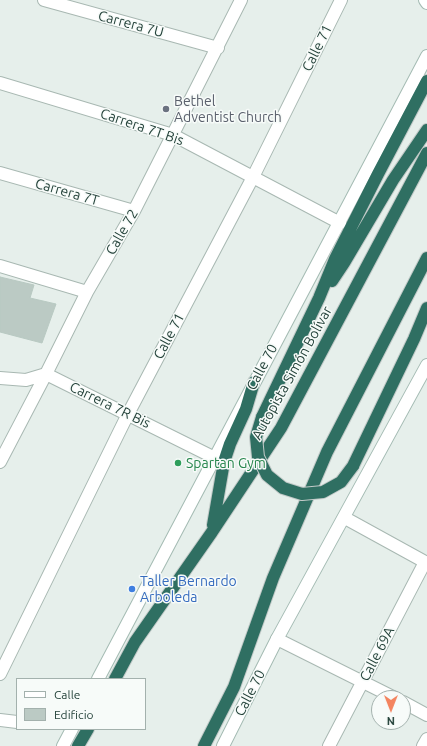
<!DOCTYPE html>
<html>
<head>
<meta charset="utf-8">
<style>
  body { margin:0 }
  #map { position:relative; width:427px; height:746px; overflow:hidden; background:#e6efeb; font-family:Ubuntu,sans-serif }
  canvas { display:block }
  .legend { position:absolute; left:16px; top:678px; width:130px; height:52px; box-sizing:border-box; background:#f7fbf9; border:1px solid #a3b1ad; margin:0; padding:5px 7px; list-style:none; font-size:12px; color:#24423a }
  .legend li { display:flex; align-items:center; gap:8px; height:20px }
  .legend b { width:20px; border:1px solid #a3b1ad }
  .north { position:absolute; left:371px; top:690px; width:40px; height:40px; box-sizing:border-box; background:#f7fbf9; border:1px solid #a3b1ad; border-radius:50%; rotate:180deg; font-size:11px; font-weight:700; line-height:16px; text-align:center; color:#24423a }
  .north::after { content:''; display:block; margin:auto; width:14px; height:18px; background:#f4845f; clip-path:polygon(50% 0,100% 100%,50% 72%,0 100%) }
</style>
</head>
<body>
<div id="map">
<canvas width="427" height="746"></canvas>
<ul class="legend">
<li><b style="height:5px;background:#fff"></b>Calle</li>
<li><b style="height:11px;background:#bbcac4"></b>Edificio</li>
</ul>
<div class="north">N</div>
</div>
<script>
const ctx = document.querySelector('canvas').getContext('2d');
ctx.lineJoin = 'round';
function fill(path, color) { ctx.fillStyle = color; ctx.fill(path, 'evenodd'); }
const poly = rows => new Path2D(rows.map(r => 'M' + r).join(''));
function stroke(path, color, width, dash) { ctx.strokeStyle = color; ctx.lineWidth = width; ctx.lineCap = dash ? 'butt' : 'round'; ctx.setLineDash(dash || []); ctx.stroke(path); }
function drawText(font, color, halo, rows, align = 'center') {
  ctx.font = font + ' Ubuntu,sans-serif'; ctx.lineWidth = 3; ctx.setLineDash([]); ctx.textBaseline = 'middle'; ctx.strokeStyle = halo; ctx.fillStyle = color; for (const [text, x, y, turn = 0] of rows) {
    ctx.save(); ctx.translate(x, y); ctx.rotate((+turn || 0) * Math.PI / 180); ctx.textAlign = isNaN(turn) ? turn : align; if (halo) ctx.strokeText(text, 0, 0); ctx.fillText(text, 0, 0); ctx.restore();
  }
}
const building = poly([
  [0,277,34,285,30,298,56,304,42,343,0,332,0,277]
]);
fill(building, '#bbcac4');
stroke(building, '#b8c9c2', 1);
const street = poly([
  [44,0,218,48],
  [0,83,173,135,340,223],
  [0,173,134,211],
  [0,266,87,292],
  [0,378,26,380,46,374,215,458],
  [0,462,46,374,87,292,134,211,241,0],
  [345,518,427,563],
  [277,639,395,698],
  [0,674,128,414,253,177,341,0],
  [403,702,427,715],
  [0,720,17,722],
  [329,746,425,562],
  [423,746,427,739]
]);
const secondary = poly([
  [425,0,427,3],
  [98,679,427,56],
  [63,746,72,729],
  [223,746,277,639,427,365]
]);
const highway = poly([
  [332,281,344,263,393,180,427,130],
  [262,417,319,298,335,259,378,174,427,81],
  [353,466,414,339,427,308],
  [213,525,224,462,230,444,246,409,254,382],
  [115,679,135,642,212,532,281,428,427,153],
  [78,746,88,729],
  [204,746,234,687,273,578,327,452,427,258]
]);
stroke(street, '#a8b8b2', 14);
stroke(secondary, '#a4bbb3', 14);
stroke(highway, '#c2cac8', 14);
stroke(street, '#fff', 12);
stroke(secondary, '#fff', 12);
stroke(highway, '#2f6f62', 12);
const highwayBridge = poly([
  [262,417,256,437,258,457,267,475,283,488,302,494,323,492,341,482,353,466]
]);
stroke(highwayBridge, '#c2cac8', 14, []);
stroke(highwayBridge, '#2f6f62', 12);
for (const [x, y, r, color] of [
  [166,109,4,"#6b7280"],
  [178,463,4,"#2e9e5b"],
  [132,589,4,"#3f7fe0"]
]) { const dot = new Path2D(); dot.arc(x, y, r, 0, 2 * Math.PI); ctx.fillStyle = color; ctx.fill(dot); stroke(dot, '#f7fbf9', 1.5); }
drawText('14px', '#24423a', '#f7fbf9', [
  ["Carrera 7U",131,24,15],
  ["Calle 71",317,48,-64],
  ["Carrera 7T Bis",142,127,19],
  ["Carrera 7T",67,192,16],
  ["Calle 72",122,232,-60],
  ["Calle 71",169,336,-62],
  ["Calle 70",262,367,-62],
  ["Autopista Simón Bolívar",292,373,-61],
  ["Carrera 7R Bis",110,405,26],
  ["Calle 69A",377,654,-63],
  ["Calle 70",250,693,-63]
]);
drawText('14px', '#5b616d', '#f7fbf9', [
  ["Bethel",174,101],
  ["Adventist Church",174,117]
], 'left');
drawText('14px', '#27864d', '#f7fbf9', [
  ["Spartan Gym",186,463]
], 'left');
drawText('14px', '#366cbe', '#f7fbf9', [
  ["Taller Bernardo",140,581],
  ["Arboleda",140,597]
], 'left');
</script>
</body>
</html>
